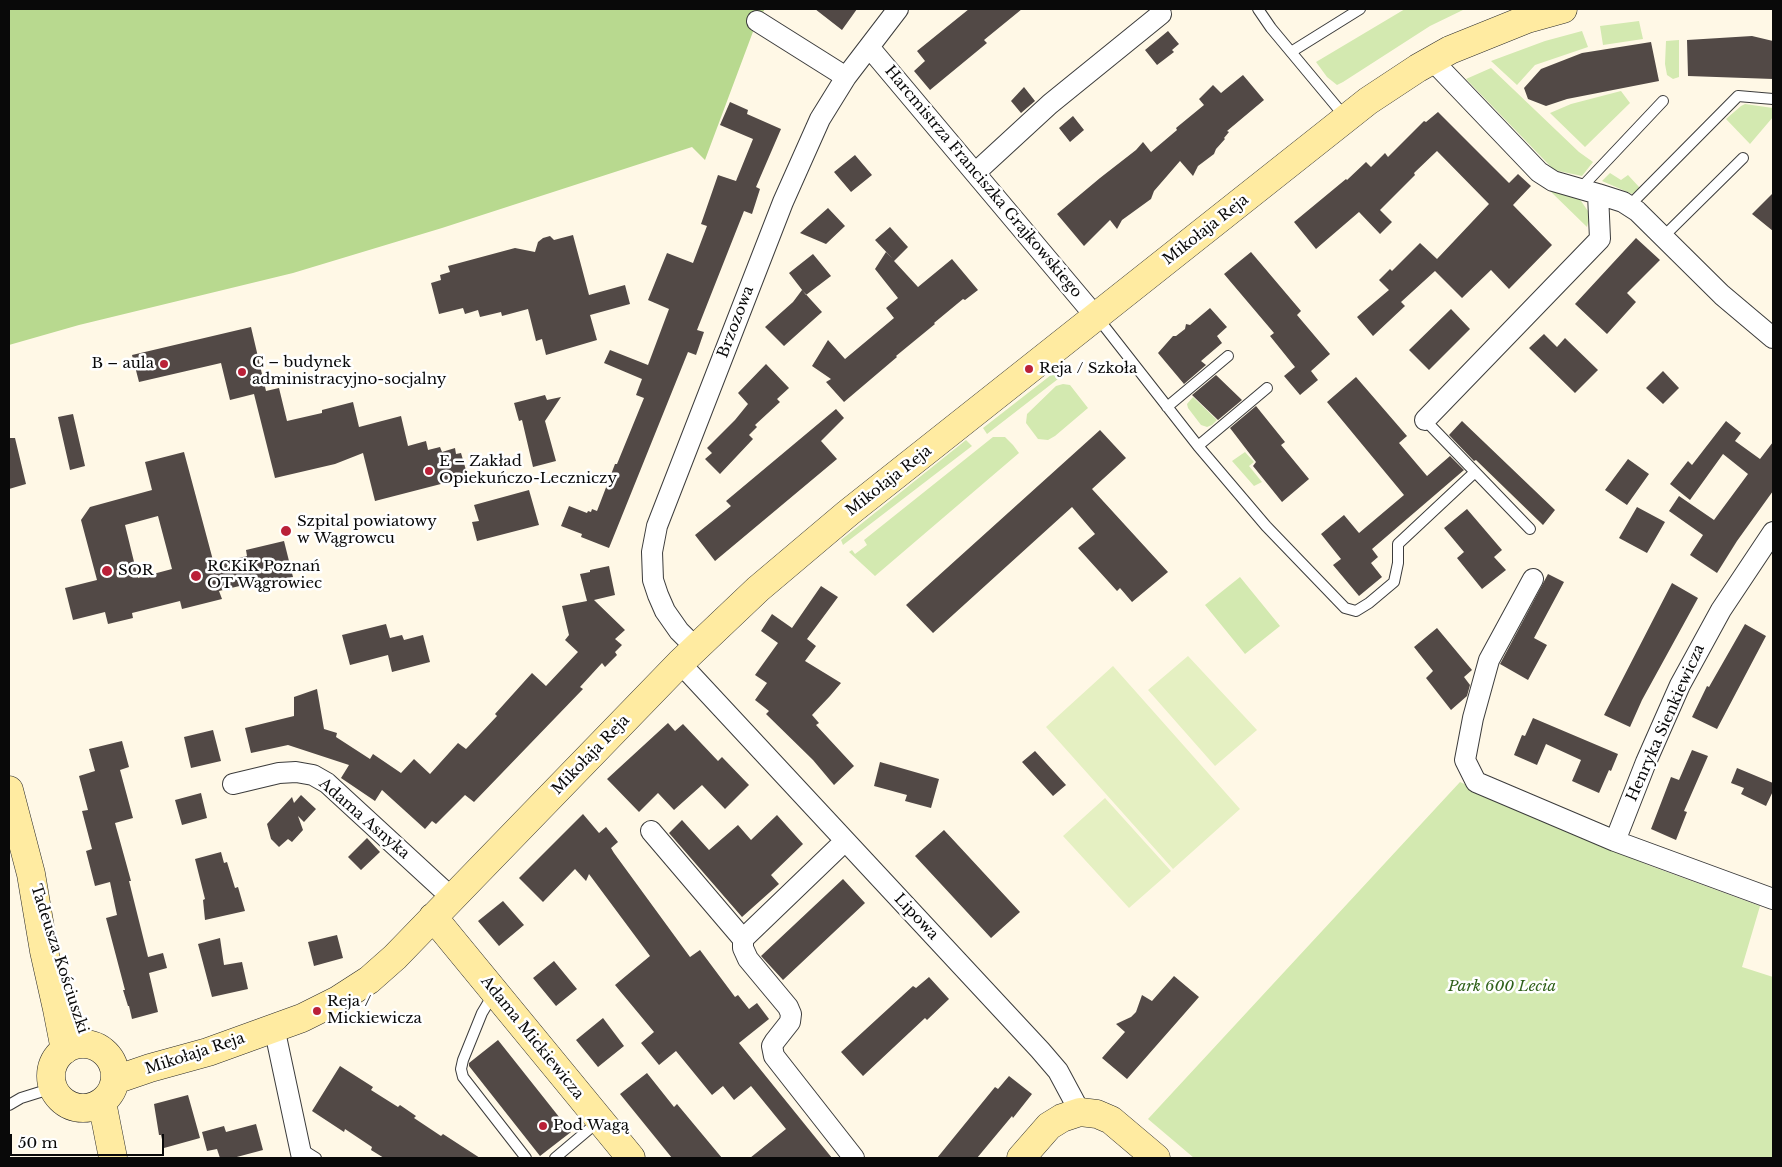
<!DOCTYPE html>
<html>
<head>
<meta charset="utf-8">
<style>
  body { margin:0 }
  #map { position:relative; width:1782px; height:1167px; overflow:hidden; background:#fff8e6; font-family:"Libre Baskerville",serif }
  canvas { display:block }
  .frame { position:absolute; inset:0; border:10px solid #090909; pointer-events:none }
  .scale { position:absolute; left:10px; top:1134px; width:154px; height:22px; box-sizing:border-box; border:2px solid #090909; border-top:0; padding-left:6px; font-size:15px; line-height:18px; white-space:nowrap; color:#090909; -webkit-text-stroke:4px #fff; paint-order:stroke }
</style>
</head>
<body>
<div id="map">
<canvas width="1782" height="1167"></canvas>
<div class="frame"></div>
<div class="scale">50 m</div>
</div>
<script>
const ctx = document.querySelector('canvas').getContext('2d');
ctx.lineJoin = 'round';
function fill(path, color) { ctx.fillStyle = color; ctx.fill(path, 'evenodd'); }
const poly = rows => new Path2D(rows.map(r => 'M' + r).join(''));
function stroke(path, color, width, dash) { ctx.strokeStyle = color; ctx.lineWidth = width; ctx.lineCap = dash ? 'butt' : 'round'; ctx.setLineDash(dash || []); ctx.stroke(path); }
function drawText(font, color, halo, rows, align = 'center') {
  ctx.font = font + ' "Libre Baskerville",serif'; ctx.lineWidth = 5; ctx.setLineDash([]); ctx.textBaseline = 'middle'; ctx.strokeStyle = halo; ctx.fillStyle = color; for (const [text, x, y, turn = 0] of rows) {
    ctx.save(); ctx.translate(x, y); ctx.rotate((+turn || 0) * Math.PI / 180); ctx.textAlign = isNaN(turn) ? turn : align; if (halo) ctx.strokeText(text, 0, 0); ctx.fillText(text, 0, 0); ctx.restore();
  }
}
fill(poly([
  [1405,9,1465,9,1430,26,1343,82,1337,85,1327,77,1316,62],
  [1639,21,1643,39,1603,45,1600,26],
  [1582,31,1588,47,1535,65,1517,85,1491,61,1545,41],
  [1679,40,1679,77,1673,79,1667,75,1665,64,1666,41],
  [1491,68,1579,152,1593,162,1582,176,1554,170,1466,79],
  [1621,91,1630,103,1585,147,1550,113,1571,104],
  [1745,104,1773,108,1773,117,1750,144,1726,119,1741,106],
  [1610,173,1621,180,1628,175,1640,188,1632,194,1602,181],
  [1548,189,1574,195,1581,201,1590,214,1587,227],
  [1060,368,1067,372,987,434,983,428],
  [1063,384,1070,385,1088,408,1055,436,1048,440,1038,439,1026,423,1027,414,1056,386],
  [1193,397,1217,420,1212,425,1207,427,1201,425,1188,408,1187,404],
  [993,437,1005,437,1013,445,1019,453,875,576,849,552,852,550,855,554,867,545,864,540],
  [966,440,972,446,843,545,841,540],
  [1245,452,1254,462,1249,466,1262,482,1254,486,1232,461],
  [1240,577,1280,626,1245,654,1205,605],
  [1460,782,1648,865,1760,906,1742,967,1773,977,1773,1158,1194,1158,1148,1119]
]), '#d3e9b0');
fill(poly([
  [9,9,765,9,757,21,705,160,692,147,442,228,293,273,79,325,9,345]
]), '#b8d98f');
fill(poly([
  [1188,656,1257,730,1215,766,1148,690],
  [1113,666,1240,809,1173,869,1046,727],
  [1105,798,1171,871,1129,908,1063,836]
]), '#e5f0c2');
fill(poly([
  [815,9,857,9,842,30],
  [969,9,1022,9,984,40,987,43,930,90,914,71,925,61,917,51],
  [1168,31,1179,44,1172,50,1174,52,1157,65,1145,50],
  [1752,36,1773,41,1773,79,1688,76,1687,40],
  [1651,42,1659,81,1567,99,1546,106,1528,99,1524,88,1541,69,1582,53],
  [1243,75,1264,100,1227,131,1229,132,1224,138,1225,139,1216,149,1214,154,1198,166,1193,176,1180,161,1154,191,1151,199,1122,220,1117,229,1110,220,1084,246,1057,214,1100,178,1136,150,1143,142,1151,152,1177,130,1176,128,1204,105,1199,99,1213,85,1221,93],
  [1024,87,1035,101,1021,113,1011,101],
  [730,102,748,110,747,114,781,129,756,187,760,189,752,214,744,211,697,330,704,332,696,355,688,352,609,548,581,537,582,534,561,526,569,506,587,513,588,511,591,512,592,509,597,511,615,464,617,464,644,398,636,395,642,379,604,363,610,350,648,365,669,309,648,300,667,253,693,263,707,226,701,224,718,175,736,181,753,139,720,125],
  [1438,112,1509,183,1518,174,1531,186,1513,205,1552,245,1509,289,1491,270,1462,298,1435,271,1401,302,1405,306,1373,336,1357,317,1389,290,1379,280,1390,269,1392,271,1420,243,1437,259,1489,204,1437,151,1414,173,1415,175,1380,210,1392,222,1380,234,1359,212,1316,249,1294,222,1346,179,1347,180,1366,162,1371,167,1385,153,1388,157,1424,121,1426,122],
  [1073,116,1084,130,1070,142,1059,128],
  [855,155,872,175,851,192,834,172],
  [1773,193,1773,231,1752,214],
  [828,208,845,226,826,244,800,233],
  [890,227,908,247,894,261,918,287,952,259,978,290,965,300,963,299,934,323,935,324,896,356,897,357,844,402,826,382,831,379,812,366,828,340,845,359,894,318,886,308,898,298,875,269,886,252,892,258,875,240],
  [573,235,589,295,625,285,630,304,590,315,597,340,546,355,542,339,536,341,528,309,502,316,501,312,480,317,478,310,465,314,463,308,439,314,431,283,441,280,440,275,450,272,448,266,515,248,535,252,538,242,543,238,550,236,554,240],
  [1636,238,1660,260,1627,293,1636,302,1607,334,1575,304],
  [1251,252,1301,311,1297,315,1330,354,1311,371,1318,380,1300,395,1284,376,1295,367,1270,336,1274,333,1224,274],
  [813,254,831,276,806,295,789,273],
  [802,290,822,312,784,346,765,327,793,302],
  [1210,308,1227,327,1217,336,1222,343,1201,361,1206,365,1184,384,1158,353,1173,336,1176,336,1185,329,1186,324,1190,325],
  [1451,309,1470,329,1429,370,1409,350],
  [251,327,266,391,279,388,287,421,322,413,322,410,353,402,359,427,401,416,408,446,426,441,428,450,440,447,442,452,455,448,456,454,461,453,468,477,375,501,363,453,335,464,275,478,254,394,230,400,221,363,139,382,132,355],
  [1544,334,1557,347,1565,338,1598,370,1575,393,1529,348],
  [766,364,789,388,777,399,780,402,755,425,757,427,749,435,753,439,720,474,705,459,712,453,707,448,735,420,748,404,738,393],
  [1663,371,1679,388,1663,404,1646,388],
  [1216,375,1242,400,1218,420,1192,395],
  [1356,377,1407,436,1399,443,1427,476,1450,456,1464,470,1372,549,1378,557,1371,563,1382,577,1359,596,1333,565,1341,559,1321,534,1344,515,1359,533,1404,495,1327,402],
  [545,395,547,400,561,397,545,421,556,461,533,467,522,420,519,421,514,403],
  [1256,406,1285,442,1281,445,1309,479,1282,502,1253,466,1256,462,1230,428],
  [836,409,844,418,821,441,837,459,715,561,695,535,731,506,726,501],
  [73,414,85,466,70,470,58,417],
  [1462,421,1555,510,1543,525,1476,460,1474,461,1449,435],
  [1726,421,1741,433,1735,441,1760,459,1773,442,1773,491,1737,541,1717,573,1690,555,1703,535,1669,511,1679,496,1714,520,1748,474,1723,454,1690,500,1670,484,1688,461,1692,465],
  [1100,430,1126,458,1092,489,1168,572,1132,602,1120,588,1117,591,1078,548,1095,534,1072,507,933,633,906,605],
  [9,438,15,438,26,484,9,489],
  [184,452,214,564,247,556,246,550,284,541,293,577,269,584,268,579,219,591,222,599,182,609,180,601,132,613,133,618,108,624,105,612,73,620,65,588,97,580,81,520,90,507,152,490,145,462],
  [158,516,172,569,138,578,125,525],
  [1628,459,1649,474,1627,505,1605,490],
  [529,490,539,525,477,541,472,522,479,521,474,505],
  [1637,507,1665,522,1647,553,1619,538],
  [1467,509,1502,550,1494,557,1506,570,1482,589,1457,558,1464,552,1444,528],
  [609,566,615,595,594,600,625,630,615,639,622,645,615,652,617,655,605,667,602,663,580,687,583,689,474,802,465,795,436,824,432,821,425,829,382,790,375,801,341,778,349,765,288,745,251,753,245,728,294,716,294,697,317,689,324,729,337,733,336,737,370,759,373,754,401,773,414,759,430,774,458,743,466,749,497,716,495,714,532,673,546,686,578,652,565,640,569,635,562,606,587,601,580,574,590,572,590,570],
  [1548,574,1564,582,1534,638,1547,645,1528,680,1500,664],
  [1672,583,1698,598,1642,700,1630,727,1604,715],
  [821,586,838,597,807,639,816,646,805,661,841,683,830,696,812,715,819,723,816,725,854,766,834,785,813,760,766,714,769,711,755,700,767,683,755,675,778,643,761,631,772,614,792,628],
  [386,624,390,638,402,635,404,640,423,635,430,662,392,672,388,655,350,665,342,635],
  [1745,624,1766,636,1717,729,1692,717,1707,686,1709,687],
  [1437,628,1472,670,1464,677,1470,685,1467,696,1451,710,1426,678,1433,671,1414,647],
  [1533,718,1618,754,1611,771,1609,770,1599,793,1572,781,1581,760,1546,744,1537,765,1514,755,1522,735,1525,736],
  [668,723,675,731,683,724,718,761,722,757,749,785,725,809,702,785,674,810,658,793,639,812,607,779],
  [213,730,221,761,191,768,184,737],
  [122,741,129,767,120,770,133,818,115,823,131,881,129,881,148,957,163,953,167,968,149,973,158,1012,132,1019,129,1006,128,1006,123,990,125,990,106,918,117,915,110,882,95,886,86,851,92,849,82,811,88,810,79,776,95,771,89,749],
  [1692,750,1708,756,1684,811,1687,812,1676,840,1651,829,1671,777,1679,780],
  [1035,751,1066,785,1053,796,1022,762],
  [880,762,939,779,931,808,905,801,907,795,874,786],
  [1737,768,1773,783,1773,791,1766,806,1741,794,1744,788,1731,783],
  [201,793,207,818,182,825,175,800],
  [301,795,316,809,304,822,298,816,303,830,292,842,288,839,279,847,271,839,267,824,292,797,294,803],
  [583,814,599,833,606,827,618,842,611,848,614,853,690,957,700,950,735,997,738,995,749,1009,757,1003,769,1019,739,1043,832,1158,750,1158,786,1129,751,1086,734,1100,723,1086,712,1095,676,1051,659,1065,641,1043,654,1032,615,985,650,956,589,874,586,881,575,869,543,902,519,878],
  [777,815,803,844,771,875,779,884,742,917,669,833,682,820,709,850,738,825,751,840],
  [944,830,1020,912,991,938,915,856],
  [367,838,380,852,361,870,348,857],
  [221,852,224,863,227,862,235,888,238,887,245,911,205,920,203,900,205,899,195,859],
  [843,879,865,903,783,980,761,956],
  [503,901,524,925,499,946,478,921],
  [337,935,343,958,314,966,308,942],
  [220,938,224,965,242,962,248,989,212,997,198,944],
  [554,961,577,989,556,1006,533,978],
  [1174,976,1199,997,1127,1079,1102,1058,1125,1032,1116,1024,1131,1017,1136,1012,1142,995,1152,1001],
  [929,977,949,999,927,1020,925,1018,863,1076,841,1052,913,986,916,988],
  [603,1018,624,1046,598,1067,576,1040],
  [498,1040,571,1132,540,1156,469,1066,469,1063],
  [340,1066,373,1087,371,1090,398,1107,400,1105,416,1116,414,1118,441,1136,443,1134,480,1158,384,1158,371,1150,372,1147,345,1129,344,1132,312,1111],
  [647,1073,674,1107,677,1104,722,1158,672,1158,620,1094],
  [1009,1076,1032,1094,1013,1118,1012,1116,977,1158,937,1158,995,1087,998,1089],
  [188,1095,200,1138,164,1148,161,1135,159,1135,154,1104],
  [256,1124,263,1150,233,1158,220,1158,217,1149,207,1151,202,1132,224,1126,226,1132]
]), '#524946');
const lane = poly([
  [1258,9,1271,28,1346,118],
  [1291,52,1360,9],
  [1580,189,1663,101],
  [1629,206,1738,96,1773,99],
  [1664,236,1743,158],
  [1097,317,1198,446,1266,526,1345,608,1356,611,1369,603,1394,582,1398,563,1398,544,1475,472],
  [1167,407,1228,356],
  [1425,420,1530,529],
  [1198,446,1267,388],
  [494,993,482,1013,463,1060,461,1069,463,1077,526,1158],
  [9,1105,21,1098,53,1088],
  [300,1148,316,1158],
  [555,1158,600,1120]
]);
const street = poly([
  [757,21,846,77],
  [869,47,1096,317],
  [1432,60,1539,172,1553,181,1598,194,1623,202,1637,211,1722,295,1773,338],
  [975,173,1050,104,1161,14],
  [1425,420,1600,239,1598,194],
  [1533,579,1489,660,1473,718,1465,760,1476,782,1615,841,1773,899],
  [696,648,679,631,665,611,658,595,653,580,652,552,657,526,783,202,820,119,846,77,898,9],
  [680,663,1040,1050,1058,1071,1080,1112],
  [233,784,279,773,296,772,313,775,327,783,452,898],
  [651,831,743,939],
  [845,841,743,939,743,948,748,959,788,1007,791,1014,790,1022,775,1041,772,1046,774,1056,854,1158],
  [1615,841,1646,762,1680,685,1721,610,1773,532],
  [274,1027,302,1158]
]);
const secondary = poly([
  [9,790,31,874,44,951,57,1009,65,1050],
  [433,917,631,1158],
  '51 1076a32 32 0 1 1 64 0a32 32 0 1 1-64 0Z',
  [115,1080,150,1068,208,1052,302,1018,338,1000,369,980,395,957,680,663,758,589,848,513,1368,101,1418,68,1450,50,1527,19,1563,9],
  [102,1102,113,1158],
  [1021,1158,1049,1126,1062,1118,1080,1112,1097,1114,1111,1120,1156,1158]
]);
stroke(lane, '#3c3c3c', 12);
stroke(street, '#3c3c3c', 22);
stroke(secondary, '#2b2b2b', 29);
stroke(lane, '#fff', 10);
stroke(street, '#fff', 20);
stroke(secondary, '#ffeba1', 28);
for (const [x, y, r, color] of [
  [164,364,5,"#ba2138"],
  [1029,369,5,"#ba2138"],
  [242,372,5,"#ba2138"],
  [429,471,5,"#ba2138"],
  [286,531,6,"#ba2138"],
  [107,571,6,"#ba2138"],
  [196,576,6,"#ba2138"],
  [317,1011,5,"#ba2138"],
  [543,1126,5,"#ba2138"]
]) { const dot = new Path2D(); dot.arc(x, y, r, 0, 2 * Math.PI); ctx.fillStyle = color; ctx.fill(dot); stroke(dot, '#fff', 2); }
drawText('15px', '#090909', '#fff', [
  ["Harcmistrza Franciszka Grajkowskiego",983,182,50],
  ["Mikołaja Reja",1206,230,-38],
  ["Brzozowa",736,322,-69],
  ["Mikołaja Reja",889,481,-38],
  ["Henryka Sienkiewicza",1666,723,-66],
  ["Mikołaja Reja",591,755,-46],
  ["Adama Asnyka",364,819,41],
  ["Lipowa",916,917,47],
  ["Tadeusza Kościuszki",59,959,72],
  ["Adama Mickiewicza",532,1038,51],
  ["Mikołaja Reja",195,1054,-18]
]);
drawText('15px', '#090909', '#fff', [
  ["C – budynek",252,363],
  ["administracyjno-socjalny",252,380],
  ["B – aula",154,364,"right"],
  ["Reja / Szkoła",1039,369],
  ["E – Zakład",439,462],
  ["Opiekuńczo-Leczniczy",439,479],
  ["Szpital powiatowy",297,522],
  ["w Wągrowcu",297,539],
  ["RCKiK Poznań",207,567],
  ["OT Wągrowiec",207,584],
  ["SOR",118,571],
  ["Reja /",327,1002],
  ["Mickiewicza",327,1019],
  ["Pod Wagą",553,1126]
], 'left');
drawText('italic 15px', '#30611a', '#fff', [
  ["Park 600 Lecia",1502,987]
]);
</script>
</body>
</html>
